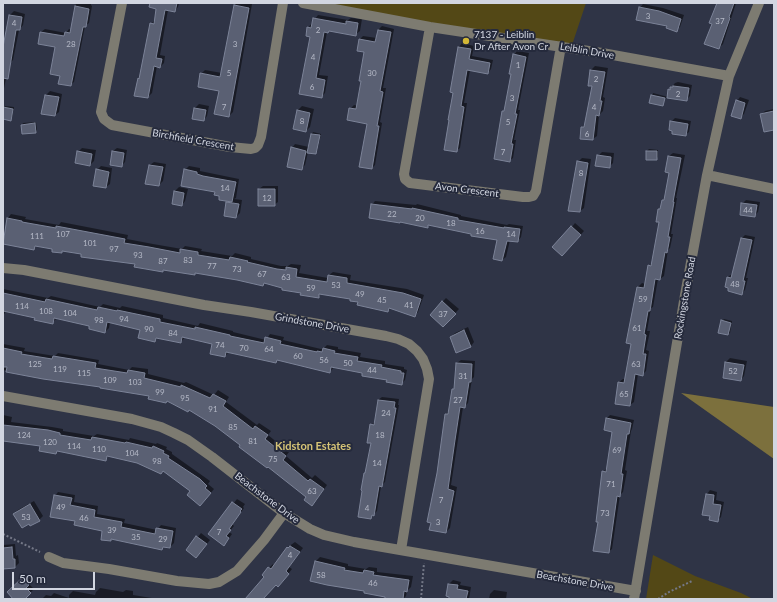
<!DOCTYPE html>
<html>
<head>
<meta charset="utf-8">
<style>
  body { margin:0 }
  #map { position:relative; width:777px; height:602px; overflow:hidden; background:#2f3446; font-family:Lato,sans-serif }
  canvas { display:block }
  .frame { position:absolute; inset:0; border:4px solid #d2d6e1; pointer-events:none }
  .scale { position:absolute; left:12px; top:572px; width:83px; height:18px; box-sizing:border-box; border:2px solid #d2d6e1; border-top:0; padding-left:5px; font-size:12px; line-height:14px; white-space:nowrap; color:#d2d6e1; -webkit-text-stroke:3px #252a3c; paint-order:stroke }
</style>
</head>
<body>
<div id="map">
<canvas width="777" height="602"></canvas>
<div class="frame"></div>
<div class="scale">50 m</div>
</div>
<script>
const ctx = document.querySelector('canvas').getContext('2d');
ctx.lineJoin = 'round';
function fill(path, color) { ctx.fillStyle = color; ctx.fill(path, 'evenodd'); }
const poly = rows => new Path2D(rows.map(r => 'M' + r).join(''));
function stroke(path, color, width, dash) { ctx.strokeStyle = color; ctx.lineWidth = width; ctx.lineCap = dash ? 'butt' : 'round'; ctx.setLineDash(dash || []); ctx.stroke(path); }
function drawText(font, color, halo, rows, align = 'center') {
  ctx.font = font + ' Lato,sans-serif'; ctx.lineWidth = 4; ctx.setLineDash([]); ctx.textBaseline = 'middle'; ctx.strokeStyle = halo; ctx.fillStyle = color; for (const [text, x, y, turn = 0] of rows) {
    ctx.save(); ctx.translate(x, y); ctx.rotate((+turn || 0) * Math.PI / 180); ctx.textAlign = isNaN(turn) ? turn : align; if (halo) ctx.strokeText(text, 0, 0); ctx.fillText(text, 0, 0); ctx.restore();
  }
}
fill(poly([
  [301,3,586,3,571,48],
  [653,555,695,576,741,593,753,599,646,599]
]), '#534816');
fill(poly([
  [681,393,774,407,774,459]
]), '#7c703d');
fill(poly([
  [76,3,91,3,91,5,92,6,89,23,85,26,74,82,70,85,61,75,56,46,41,32,45,29,66,33,69,29,72,30],
  [158,3,179,3,178,7,175,11,168,10,160,55,165,56,164,63,160,67,157,66,152,93,148,97,138,79,140,77,151,24,155,20],
  [237,3,252,4,233,112,229,116,220,90,201,74,205,70,222,73,235,5],
  [717,3,736,3,723,44,719,48,713,24],
  [643,4,663,8,684,15,680,27,676,30,640,8],
  [14,11,25,14,23,25,19,30,13,60,9,64,3,93,3,43,5,40,10,15],
  [318,15,348,20,351,18,362,19,360,31,356,34,330,30,327,32,319,75,328,76,325,93,321,97,300,93,311,36,308,28],
  [382,26,394,29,383,88,386,88,380,122,382,123,375,165,372,168,368,123,350,109,354,105,358,106,365,51,360,39,363,36,377,38,378,30],
  [462,43,474,46,472,56,493,60,491,69,488,73,470,70,464,103,467,103,460,148,456,151,454,92,451,91,459,47],
  [517,51,529,53,518,110,520,110,514,140,516,140,513,158,509,161,503,112,506,109,513,73,514,55],
  [595,66,608,68,603,97,605,98,603,111,599,115,597,136,593,139,582,127,586,124,593,86,589,85,591,70],
  [678,82,692,85,690,96,686,100,666,97,663,105,650,102,653,93,668,97,669,90,675,83],
  [50,91,62,94,59,112,55,115,46,95],
  [740,97,749,100,744,114,740,118,737,101],
  [199,104,209,106,207,116,204,120,193,118,195,108],
  [5,106,14,107,12,118,11,120,3,118,3,109],
  [302,106,314,109,310,127,306,131,294,128,298,110],
  [774,109,774,129,761,115,765,111],
  [675,118,691,121,689,132,685,135,671,122],
  [36,122,37,130,35,132,22,125,23,123],
  [313,132,321,134,317,152,316,153,308,152,305,165,301,169,292,148,295,144,309,147,312,134],
  [82,148,96,150,94,161,90,165,78,152],
  [117,148,127,150,125,162,121,166,113,151],
  [649,149,658,150,658,157,656,159,647,151],
  [602,152,614,153,613,163,609,167,598,156],
  [673,153,685,155,676,198,677,198,671,234,673,234,670,248,668,250,664,276,660,279,658,279,653,307,651,308,647,331,650,331,646,350,649,351,646,371,642,375,638,374,634,402,630,405,619,382,623,379,626,379,632,343,638,287,642,283,645,284,649,266,653,262,660,221,659,210,662,207,663,200,665,198,670,172,669,156],
  [582,158,591,159,584,208,580,211,578,162],
  [154,162,166,164,163,181,159,185,150,165],
  [101,166,112,168,110,184,106,187,97,170],
  [189,166,200,168,200,171,239,179,236,198,234,199,242,200,240,213,236,217,227,202,229,201,185,170],
  [263,186,278,186,278,202,274,205,259,189],
  [179,187,188,189,185,201,182,205,173,203,175,191],
  [746,200,760,202,758,212,754,216,742,204],
  [375,201,416,205,417,204,461,215,461,216,507,225,509,224,523,226,521,237,518,241,510,240,506,257,502,260,499,240,430,224,427,227,401,221,400,222,372,205],
  [11,214,26,217,25,219,59,225,61,222,128,235,127,239,153,244,182,249,185,246,202,249,201,251,232,256,235,253,251,257,251,259,281,266,288,266,291,264,301,265,299,273,328,278,329,275,333,272,351,275,350,280,407,289,424,295,418,312,414,316,391,308,388,311,351,298,322,293,318,297,265,282,263,285,237,279,196,272,194,274,165,269,163,271,136,263,82,253,64,250,61,252,54,248,37,245,34,249,3,243,8,218],
  [575,223,584,231,566,251,572,227],
  [745,235,755,237,746,278,748,278,745,290,741,294,726,287,728,277,732,274,742,238],
  [3,289,48,298,51,296,100,307,103,304,120,308,122,306,163,315,163,318,198,326,200,323,233,331,233,332,266,340,270,334,284,337,283,340,321,349,324,348,327,345,338,347,338,349,361,353,360,357,385,361,385,364,404,367,404,369,407,370,405,380,401,384,363,372,334,367,330,372,278,359,276,362,229,352,225,356,214,343,185,337,181,342,158,337,155,341,141,329,110,322,109,328,105,332,91,325,57,318,52,323,36,318,6,311,3,316],
  [446,298,459,309,443,326,431,314],
  [724,319,732,321,730,333,728,334,722,321],
  [468,327,474,342,471,346,457,352,451,337,455,333],
  [3,344,25,348,24,351,55,356,58,353,99,360,98,364,129,370,132,367,148,369,148,374,184,383,186,382,214,395,218,390,229,397,226,402,257,425,259,423,271,431,268,435,289,452,286,456,312,478,315,475,327,485,316,501,307,497,216,425,190,409,167,401,151,395,3,370],
  [730,358,747,361,744,376,741,380,724,377,726,362],
  [461,360,475,361,474,377,472,379,468,403,464,407,463,407,451,485,457,487,450,528,446,532,438,473,446,414,449,411,453,389,456,386,457,363],
  [382,397,399,399,398,405,399,405,385,482,381,486,377,511,371,517,367,472,372,442,371,425,376,421,378,400],
  [3,415,12,417,11,422,52,427,63,429,63,431,94,436,97,434,129,440,130,438,156,444,157,443,167,447,166,449,172,452,172,454,203,476,210,481,208,484,214,489,204,501,192,491,163,471,161,473,137,462,109,456,105,459,58,451,56,453,42,445,7,440,3,442],
  [610,415,634,420,632,429,631,431,625,470,627,471,623,492,620,495,612,549,608,552,599,521,603,472,607,468,613,431,606,419],
  [710,490,717,492,716,500,724,502,721,517,717,521,707,494],
  [58,492,75,495,74,502,98,506,97,514,125,519,124,523,157,530,161,525,176,528,174,543,170,547,165,546,162,549,112,539,111,540,104,530,76,520,55,496],
  [237,499,245,504,243,507,244,508,232,524,234,526,229,532,232,534,227,541,209,534],
  [34,501,43,516,39,520,15,514,18,510],
  [201,533,210,540,196,557,187,550],
  [295,542,303,548,289,567,292,569,282,582,278,586,276,584,263,599,253,599,266,577,269,568,273,564,274,566,288,547],
  [15,544,16,556,18,555,19,563,15,567,3,568,3,545],
  [320,557,348,564,348,566,366,569,369,567,377,568,377,572,413,576,411,587,407,591,406,596,403,599,395,599,365,590,311,580,316,561],
  [26,575,32,581,29,584,34,589,24,599,15,599,8,592],
  [453,580,461,582,460,585,471,587,469,599,450,599,449,584],
  [100,588,123,592,126,590,133,591,133,595,158,599,42,599,46,595,51,596,54,593,69,598,69,595,73,591,95,595,96,592],
  [494,590,507,592,506,599,489,599,490,594]
]), '#0007');
const building = poly([
  [150,3,177,3,175,12,165,10,156,58,162,59,160,68,154,66,148,98,134,96,138,78,139,79,150,23,154,24,156,9,149,7,150,3],
  [717,3,734,3,729,17,730,18,719,49,704,44,712,24,709,23,717,3],
  [234,5,249,8,229,117,214,114,219,91,198,87,200,73,220,77,234,5],
  [75,6,89,9,86,27,83,27,71,86,58,84,60,76,50,74,55,47,38,44,40,32,64,36,65,32,70,33,75,6],
  [639,7,659,11,681,19,677,32,666,28,667,26,636,20,639,7],
  [9,15,22,17,20,30,16,30,8,79,3,78,3,47,9,15],
  [313,18,346,24,346,21,358,23,356,36,329,31,328,33,324,32,316,78,325,80,322,98,299,94,310,37,306,36,307,27,311,28,313,18],
  [378,30,391,32,380,91,383,92,377,126,379,126,372,169,359,167,367,124,347,120,349,108,356,109,361,81,359,81,364,52,357,51,359,39,375,42,378,30],
  [458,47,471,49,469,59,490,63,488,74,467,70,461,106,464,107,457,152,444,150,449,120,448,120,453,93,450,92,458,47],
  [513,54,526,57,515,114,517,114,511,144,513,144,510,162,494,159,502,111,504,111,511,74,509,74,513,54],
  [590,70,605,72,600,101,602,101,599,116,596,115,593,140,580,139,581,127,584,127,592,86,588,86,590,70],
  [673,86,689,88,687,101,667,98,668,89,670,90,670,87,673,87,673,86],
  [45,95,59,97,55,116,41,114,45,95],
  [651,95,665,98,663,106,649,103,651,95],
  [736,100,745,103,741,119,731,116,736,100],
  [3,107,13,109,11,121,3,119,3,107],
  [194,108,206,110,204,121,192,119,194,108],
  [297,110,310,113,306,132,293,129,297,110],
  [774,111,774,130,764,132,760,114,774,111],
  [670,121,688,124,686,136,672,134,672,131,669,130,670,121],
  [35,123,36,133,22,134,21,125,35,123],
  [311,134,320,135,316,154,307,153,311,134],
  [291,147,306,151,302,170,287,167,291,147],
  [77,151,92,154,90,166,75,163,77,151],
  [112,151,124,153,122,167,110,165,112,151],
  [646,151,657,151,657,160,646,160,646,151],
  [597,155,611,157,610,168,595,166,597,155],
  [668,156,681,158,673,202,674,202,668,237,670,237,667,253,665,252,660,280,655,279,650,311,648,311,644,334,646,335,643,354,646,354,643,376,635,374,630,406,615,404,618,382,624,383,631,344,626,343,637,287,644,288,648,265,651,266,659,222,656,222,658,209,660,209,662,200,664,200,669,173,665,172,668,156],
  [577,161,588,163,580,212,568,211,577,161],
  [149,165,163,167,159,186,145,184,149,165],
  [96,169,109,172,106,188,93,186,96,169],
  [184,169,197,172,197,174,203,176,236,182,232,202,219,200,219,196,214,195,215,192,181,186,184,169],
  [258,189,275,189,275,206,258,206,258,189],
  [174,191,184,193,182,206,172,204,174,191],
  [226,202,239,204,236,218,224,216,226,202],
  [741,203,757,205,755,217,740,215,741,203],
  [371,204,412,209,412,208,458,218,458,220,504,228,504,227,520,229,518,242,507,241,502,261,493,259,497,240,471,236,471,234,428,225,428,228,400,222,400,223,369,218,371,204],
  [7,218,22,221,22,222,56,228,56,226,125,239,124,243,149,247,180,253,180,249,198,252,198,255,229,260,230,257,248,261,247,262,277,269,286,270,286,267,297,269,296,277,327,282,328,275,347,278,347,283,403,293,421,299,415,317,389,308,388,312,357,305,358,302,350,301,350,299,319,294,319,298,300,295,301,293,282,290,282,288,264,283,263,286,237,280,195,273,195,275,163,270,163,272,134,267,135,264,81,257,81,254,62,251,62,253,52,252,52,249,35,246,34,250,3,244,7,218],
  [571,226,581,235,562,256,552,247,571,226],
  [741,238,752,240,743,281,745,281,742,295,728,291,728,288,725,287,727,277,731,278,741,238],
  [3,293,45,302,46,299,97,310,98,307,117,311,117,310,160,319,160,322,195,329,195,327,230,335,230,336,264,343,265,337,281,341,280,344,317,352,317,351,322,352,323,348,335,351,334,353,358,357,357,361,382,365,381,367,401,371,401,373,404,373,402,385,386,382,387,380,362,376,362,373,331,367,330,373,277,360,276,363,226,352,225,357,210,354,212,344,182,337,181,343,156,338,155,342,138,338,140,330,107,322,105,333,89,329,89,326,54,318,53,324,34,320,35,318,3,311,3,293],
  [442,301,456,314,443,327,430,315,442,301],
  [721,320,731,323,728,335,718,333,721,320],
  [464,330,471,347,456,353,450,337,464,330],
  [3,348,22,352,21,354,52,359,53,356,96,363,95,368,127,373,128,370,145,373,144,378,181,387,181,385,210,398,213,394,226,401,223,406,253,429,255,426,268,435,265,439,286,456,283,460,308,481,310,479,324,489,312,506,304,500,306,497,268,467,267,468,239,447,240,445,215,426,189,410,188,412,167,401,166,403,148,399,149,396,100,388,100,387,43,379,6,372,7,367,3,367,3,348],
  [725,362,744,365,741,381,723,378,725,362],
  [456,363,472,364,471,382,469,382,465,408,460,407,455,440,448,489,454,491,446,533,429,530,431,523,427,522,437,473,445,414,448,414,452,389,454,389,456,363],
  [378,400,395,402,394,408,396,408,382,487,379,486,374,516,372,515,371,519,358,517,362,491,361,490,364,473,365,473,371,443,367,443,370,424,374,425,378,400],
  [606,418,631,423,629,434,627,434,621,474,623,474,620,497,617,496,609,553,593,551,598,522,596,522,602,471,606,472,612,432,604,430,606,418],
  [3,425,48,430,60,433,60,435,91,440,92,437,125,443,126,442,152,448,153,446,164,451,163,453,169,456,168,458,200,479,207,486,205,488,211,493,200,506,187,495,190,491,163,471,161,474,137,463,107,456,106,461,57,451,56,454,39,451,40,446,3,441,3,425],
  [706,494,714,495,713,504,721,505,718,522,709,520,710,516,702,515,706,494],
  [54,495,72,498,70,505,95,510,94,517,122,522,121,527,155,534,156,528,173,531,170,548,163,547,162,550,111,539,111,541,101,540,102,531,74,525,75,521,50,517,54,495],
  [232,502,242,509,240,511,241,512,229,529,231,530,226,536,229,538,224,546,208,534,232,502],
  [30,504,40,521,30,526,29,524,22,528,13,514,30,504],
  [196,536,207,544,196,558,186,550,196,536],
  [290,546,300,552,286,571,289,574,278,587,276,585,263,599,245,599,264,577,262,575,268,567,271,569,287,547,288,548,290,546],
  [12,547,13,559,15,559,15,568,3,569,3,548,12,547],
  [315,561,345,568,344,570,363,573,364,570,374,572,373,575,409,580,407,592,404,591,403,599,385,599,385,597,364,593,364,591,327,585,310,581,315,561],
  [22,578,29,585,26,588,31,593,25,599,13,599,7,592,22,578],
  [448,584,458,585,457,589,468,591,466,599,449,599,449,597,446,596,448,584]
]);
fill(building, '#5a6073');
stroke(building, '#7c8398', 1);
stroke(poly([
  [3,534,40,552],
  [421,599,424,563],
  [658,599,669,592,692,581]
]), '#747887', 2, [2, 2]);
stroke(poly([
  [122,3,101,112,104,119,112,125,230,147,251,149,255,148,258,145,261,137,283,3],
  [303,3,430,27,602,53,729,76],
  [430,27,404,174,405,179,410,183,523,197,529,197,533,196,536,191,561,46],
  [707,175,774,189],
  [3,268,24,270,204,305,251,312,386,336,398,339,409,344,417,351,423,359,427,369,429,379,401,550],
  [3,396,132,419,161,427,174,433,188,440,212,457,284,513,310,529,324,535,354,542,636,591],
  [49,557,63,563,109,569,177,581,209,584,219,582,237,571,264,540,284,513],
  [634,599,685,295,707,175,729,76,759,3]
]), '#7d7b71', 10);
for (const [x, y, r, color] of [
  [466,41,4,"#d2b736"]
]) { const dot = new Path2D(); dot.arc(x, y, r, 0, 2 * Math.PI); ctx.fillStyle = color; ctx.fill(dot); stroke(dot, '#252a3c', 1.5); }
drawText('8px', '#b4b8c6', null, [
  ["3",648,16],
  ["37",720,21],
  ["4",14,23],
  ["2",318,30],
  ["28",71,44],
  ["3",235,44],
  ["4",313,57],
  ["1",518,65],
  ["5",229,73],
  ["30",372,73],
  ["2",596,79],
  ["6",312,87],
  ["2",678,94],
  ["3",512,98],
  ["7",224,107],
  ["4",594,107],
  ["8",302,121],
  ["5",508,122],
  ["6",587,134],
  ["7",503,152],
  ["8",581,173],
  ["14",225,188],
  ["12",267,198],
  ["44",748,210],
  ["22",392,214],
  ["20",420,218],
  ["18",451,223],
  ["16",480,231],
  ["107",63,234],
  ["14",511,234],
  ["111",37,236],
  ["101",90,243],
  ["97",114,249],
  ["93",138,255],
  ["83",188,260],
  ["87",163,261],
  ["77",212,266],
  ["73",237,269],
  ["67",262,274],
  ["63",286,277],
  ["48",735,284],
  ["53",336,285],
  ["59",311,288],
  ["49",360,294],
  ["59",643,299],
  ["45",382,300],
  ["41",409,305],
  ["114",22,306],
  ["108",46,311],
  ["104",70,313],
  ["37",443,314],
  ["94",124,319],
  ["98",99,320],
  ["61",637,328],
  ["90",149,329],
  ["84",173,333],
  ["74",220,345],
  ["70",244,348],
  ["64",269,349],
  ["60",298,356],
  ["56",324,360],
  ["50",348,363],
  ["125",35,364],
  ["63",636,364],
  ["119",60,369],
  ["44",372,370],
  ["52",733,371],
  ["115",84,373],
  ["31",463,376],
  ["109",110,380],
  ["103",135,382],
  ["99",160,392],
  ["65",624,394],
  ["95",185,398],
  ["27",458,400],
  ["91",213,409],
  ["24",386,413],
  ["85",233,427],
  ["124",24,435],
  ["18",380,435],
  ["81",253,441],
  ["120",50,442],
  ["114",74,446],
  ["110",99,449],
  ["69",617,450],
  ["104",132,453],
  ["75",273,459],
  ["98",157,461],
  ["14",377,463],
  ["71",611,484],
  ["63",312,491],
  ["7",441,500],
  ["49",61,507],
  ["4",367,508],
  ["73",605,513],
  ["53",26,517],
  ["46",84,518],
  ["3",438,522],
  ["39",112,530],
  ["7",219,532],
  ["35",136,537],
  ["29",163,539],
  ["4",290,555],
  ["58",321,575],
  ["46",373,583]
]);
drawText('10px', '#d2d6e1', '#252a3c', [
  ["7137 - Leiblin",474,35],
  ["Dr After Avon Cr",474,47]
], 'left');
drawText('10px', '#d2d6e1', '#252a3c', [
  ["Leiblin Drive",587,51,10],
  ["Birchfield Crescent",193,140,10],
  ["Avon Crescent",467,190,7],
  ["Rockingstone Road",685,298,-80],
  ["Grindstone Drive",312,323,10],
  ["Beachstone Drive",267,498,37],
  ["Beachstone Drive",575,581,10]
]);
drawText('bold 11px', '#d5c376', '#252a3c', [
  ["Kidston Estates",313,446]
]);
</script>
</body>
</html>
